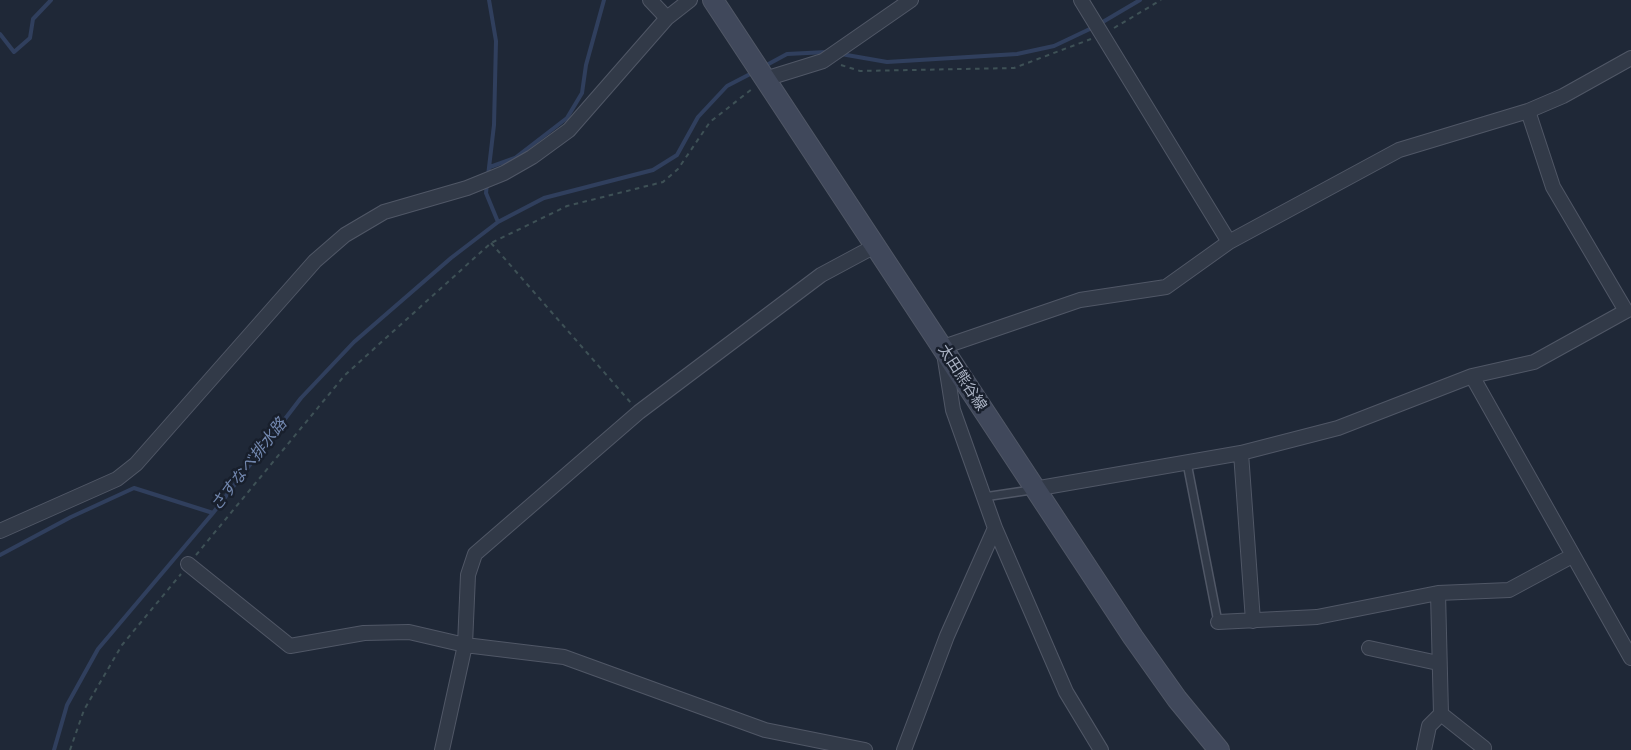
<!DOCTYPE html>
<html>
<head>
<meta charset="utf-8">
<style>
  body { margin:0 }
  canvas { display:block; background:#1f2837 }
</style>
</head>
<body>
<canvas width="1631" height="750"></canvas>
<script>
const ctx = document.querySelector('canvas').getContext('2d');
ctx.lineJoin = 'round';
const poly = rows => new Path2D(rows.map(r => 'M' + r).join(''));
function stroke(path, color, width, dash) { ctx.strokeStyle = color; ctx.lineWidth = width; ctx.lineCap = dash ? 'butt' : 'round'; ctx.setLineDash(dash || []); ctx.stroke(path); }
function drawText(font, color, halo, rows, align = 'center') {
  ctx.font = font + ' Arial,"Noto Sans JP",sans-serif'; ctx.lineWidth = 5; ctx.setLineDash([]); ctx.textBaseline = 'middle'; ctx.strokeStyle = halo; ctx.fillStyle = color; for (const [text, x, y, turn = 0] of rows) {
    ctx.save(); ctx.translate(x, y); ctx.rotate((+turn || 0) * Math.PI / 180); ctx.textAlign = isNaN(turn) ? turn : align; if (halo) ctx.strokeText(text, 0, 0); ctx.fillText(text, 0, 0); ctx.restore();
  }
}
stroke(poly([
  [1101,23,1140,0],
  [0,34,14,52,30,38,33,19,51,0],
  [841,54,887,62,1017,54,1054,46,1094,27],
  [763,67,787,54,827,52],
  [490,167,515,158,567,118,582,93,586,65,604,0],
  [488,176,494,125,496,41,489,0],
  [487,183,486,193,498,222],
  [0,555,71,517,134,488,213,513],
  [54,750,67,705,98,649,213,513,301,398,354,342,451,258,498,222,544,198,653,170,677,155,698,117,727,86,754,72]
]), '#303f5d', 4);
const lane = poly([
  [1187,463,1218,622],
  [984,497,1031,490]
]);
const street = poly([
  [650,0,667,18],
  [1081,0,1229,242],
  [765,79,823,61,911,0],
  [1472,376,1631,658],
  [1241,453,1253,621],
  [1034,489,1241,453,1338,428,1472,376,1534,362,1626,311,1553,187,1528,111],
  [0,531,117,479,136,464,315,261,345,235,384,212,467,188,504,173,532,157,569,130,667,18,690,0],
  [188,564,290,646,364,633,409,632,465,645,564,657,765,730,865,750],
  [1438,593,1441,714,1484,748,1483,750],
  [1218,622,1317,617,1438,593,1509,590,1572,556],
  [1369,648,1438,663],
  [442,750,465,645,468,575,475,554,639,412,821,275,875,246],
  [904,750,947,636,995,528],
  [1101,750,1066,692,995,528,953,410,943,347,1080,300,1166,287,1229,242,1399,150,1528,111,1563,96,1631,58],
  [1424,750,1429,726,1441,714]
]);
const secondary = poly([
  [713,0,1133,637,1177,699,1219,750]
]);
stroke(lane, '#505766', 10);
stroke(street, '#505766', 16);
stroke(secondary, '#505766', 22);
stroke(poly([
  [1114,28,1161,0],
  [841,65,860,71,1014,68,1091,39],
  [491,243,631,403],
  [196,555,345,375,491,243,567,206,663,182,678,169,710,122,752,89],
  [70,750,84,710,122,645,181,574]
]), '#3e5156', 2, [4.5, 4.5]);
stroke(lane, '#323a48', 7);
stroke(street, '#323a48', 14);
stroke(secondary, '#40485b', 20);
drawText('15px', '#acb4c5', '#181f2c', [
  ["太田熊谷線",962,378,57]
]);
drawText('italic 16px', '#7388af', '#181f2c', [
  ["さすなべ排水路",249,465,-52]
]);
</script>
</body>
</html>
